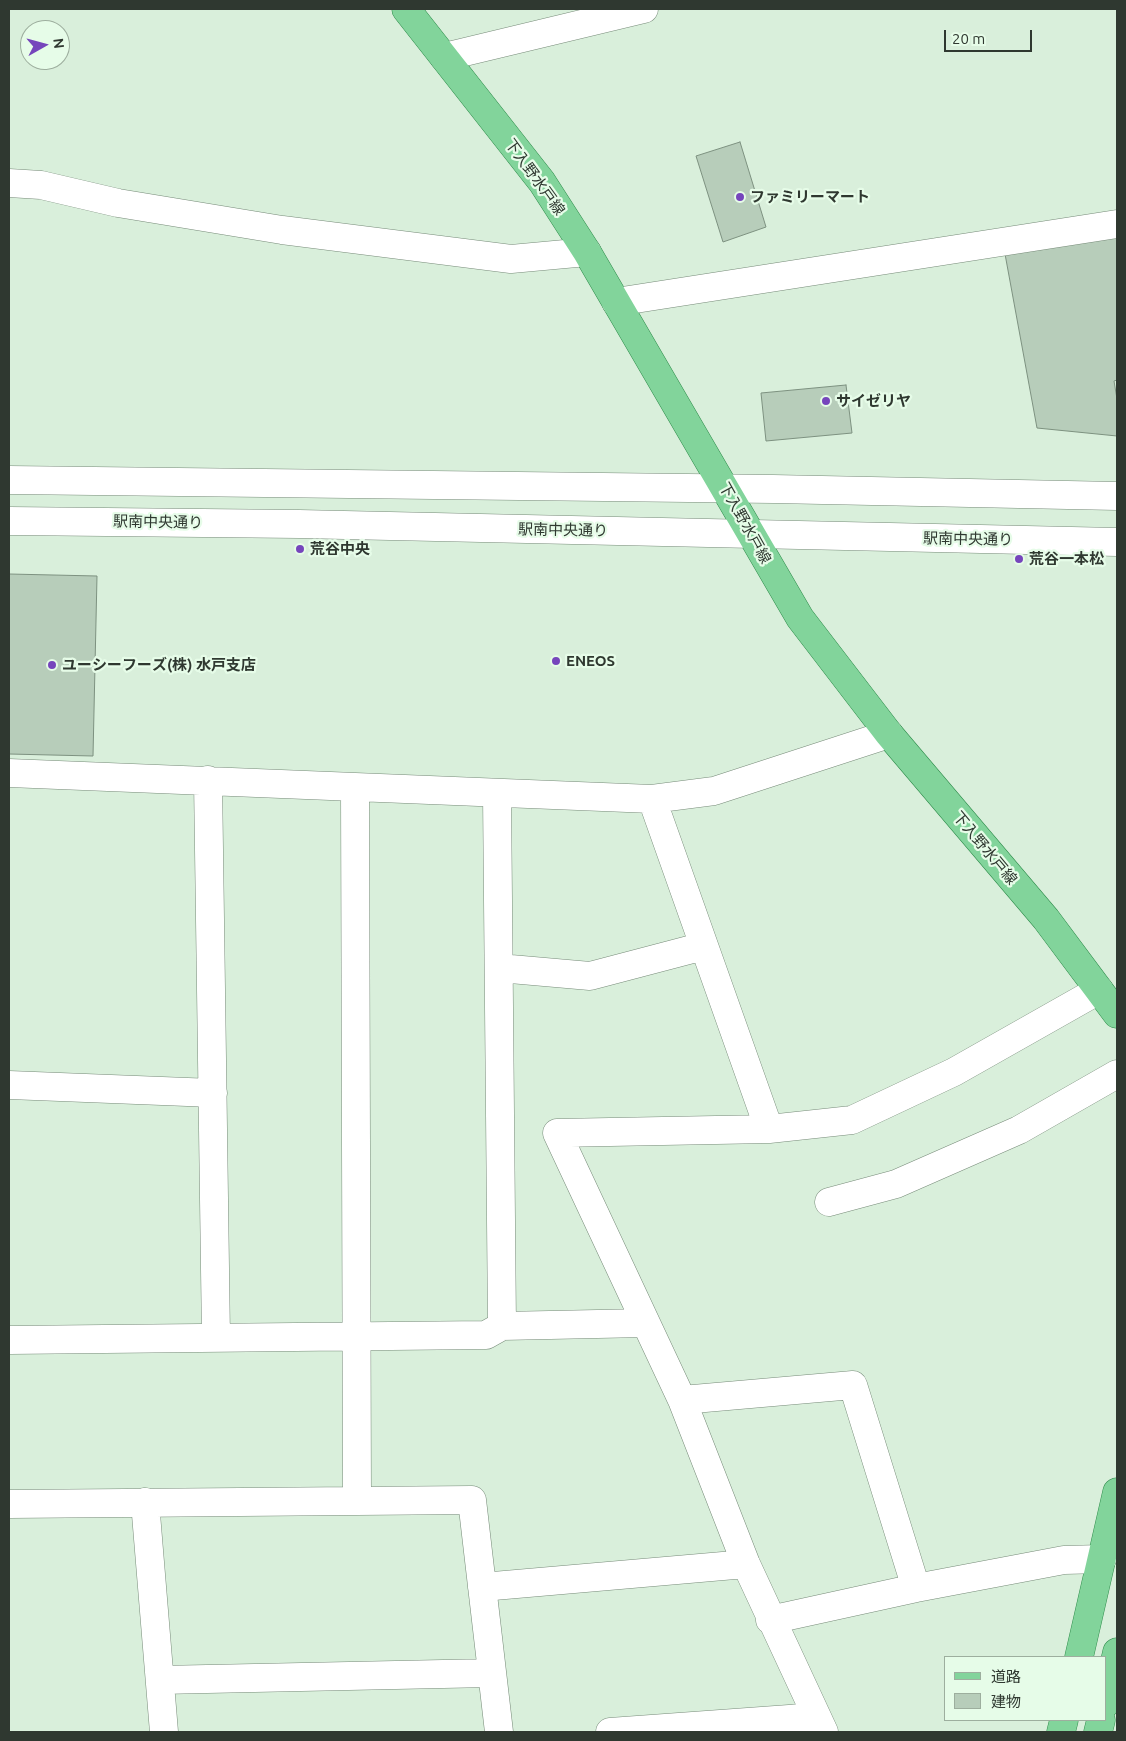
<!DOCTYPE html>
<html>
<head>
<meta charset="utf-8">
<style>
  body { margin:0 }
  #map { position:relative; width:1126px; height:1741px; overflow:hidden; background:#d9efdb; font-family:Ubuntu,"Noto Sans JP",sans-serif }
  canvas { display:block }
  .frame { position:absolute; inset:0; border:10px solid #2f3830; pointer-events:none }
  .legend { position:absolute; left:944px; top:1656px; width:162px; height:65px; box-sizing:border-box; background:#e6fce8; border:1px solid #9dae9e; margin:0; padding:6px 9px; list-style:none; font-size:15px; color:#2f3830 }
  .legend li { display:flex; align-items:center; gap:10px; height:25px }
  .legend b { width:25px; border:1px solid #9dae9e }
  .north { position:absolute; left:20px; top:20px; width:50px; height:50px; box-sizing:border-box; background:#e6fce8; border:1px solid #9dae9e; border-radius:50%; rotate:83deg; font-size:14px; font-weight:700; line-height:20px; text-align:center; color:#2f3830 }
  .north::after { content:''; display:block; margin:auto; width:18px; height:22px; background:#7645bc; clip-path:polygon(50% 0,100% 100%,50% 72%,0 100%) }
  .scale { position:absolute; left:944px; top:30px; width:88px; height:22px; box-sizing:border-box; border:2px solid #2f3830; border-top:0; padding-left:6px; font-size:15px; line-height:18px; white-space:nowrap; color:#2f3830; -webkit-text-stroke:4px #e6fce8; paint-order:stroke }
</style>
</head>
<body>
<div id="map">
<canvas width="1126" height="1741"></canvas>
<div class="frame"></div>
<ul class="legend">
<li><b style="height:6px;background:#82d49b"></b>道路</li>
<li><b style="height:14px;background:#b7cdba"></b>建物</li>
</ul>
<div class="north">N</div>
<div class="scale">20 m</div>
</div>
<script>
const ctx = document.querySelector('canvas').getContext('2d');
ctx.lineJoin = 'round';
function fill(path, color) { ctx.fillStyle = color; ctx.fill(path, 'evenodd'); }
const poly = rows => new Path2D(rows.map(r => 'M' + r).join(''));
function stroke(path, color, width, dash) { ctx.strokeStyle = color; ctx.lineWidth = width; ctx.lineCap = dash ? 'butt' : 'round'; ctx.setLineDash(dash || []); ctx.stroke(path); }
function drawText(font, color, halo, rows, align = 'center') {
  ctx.font = font + ' Ubuntu,"Noto Sans JP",sans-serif'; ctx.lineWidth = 4.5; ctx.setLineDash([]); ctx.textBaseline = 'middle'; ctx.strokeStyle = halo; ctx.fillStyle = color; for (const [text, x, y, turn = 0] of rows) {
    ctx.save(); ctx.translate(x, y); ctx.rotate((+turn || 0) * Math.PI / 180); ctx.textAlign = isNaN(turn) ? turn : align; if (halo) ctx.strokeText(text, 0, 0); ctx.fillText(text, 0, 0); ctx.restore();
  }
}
const building = poly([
  [740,142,766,227,723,242,696,156,740,142],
  [1117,236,1117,380,1114,381,1117,399,1117,436,1037,428,1005,254,1117,236],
  [846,385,852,433,766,441,761,393,846,385],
  [9,574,97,576,93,756,9,754,9,574]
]);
fill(building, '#b7cdba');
stroke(building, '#7d9180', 1);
const minor = poly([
  [444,57,644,9],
  [9,183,41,185,118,203,282,230,511,259,587,252],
  [616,302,1117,224],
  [9,480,773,489,1117,496],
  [9,521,299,524,1117,542],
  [9,773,652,799,714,791,889,734],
  [208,780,216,1338],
  [355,789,357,1500],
  [652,799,769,1129,557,1133,682,1400,746,1564,824,1732],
  [499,968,590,976,704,946],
  [9,1085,213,1093],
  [769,1129,852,1120,954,1072,1099,990],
  [829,1202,896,1184,1019,1130,1117,1074],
  [502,1326,645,1323],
  [9,1340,486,1335,502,1326,497,794],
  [682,1400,853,1385,916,1588],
  [145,1502,164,1732],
  [9,1504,472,1500,499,1732],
  [482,1587,746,1564],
  [770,1620,916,1588,1064,1560,1102,1559],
  [160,1680,490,1673],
  [610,1732,817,1717]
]);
const major = poly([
  [406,9,542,182,587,252,800,618,889,734,1046,919,1117,1014],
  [1079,1657,1117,1492],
  [1105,1704,1117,1652],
  [1061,1732,1064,1720],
  [1098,1732,1101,1720]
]);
stroke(minor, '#778b79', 29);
stroke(major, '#2e8b4a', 29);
stroke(minor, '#fff', 28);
stroke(major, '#82d49b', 28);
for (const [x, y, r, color] of [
  [740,197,5,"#7645bc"],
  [826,401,5,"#7645bc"],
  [300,549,5,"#7645bc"],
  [1019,559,5,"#7645bc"],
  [556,661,5,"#7645bc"],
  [52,665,5,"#7645bc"]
]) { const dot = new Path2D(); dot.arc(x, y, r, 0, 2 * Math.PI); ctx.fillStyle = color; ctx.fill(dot); stroke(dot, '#e6fce8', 2); }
drawText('15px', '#2f3830', '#e6fce8', [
  ["下入野水戸線",535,177,54],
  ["駅南中央通り",158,522,1],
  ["下入野水戸線",745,523,61],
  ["駅南中央通り",563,530,1],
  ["駅南中央通り",968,539,1],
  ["下入野水戸線",985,848,50]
]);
drawText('bold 15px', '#2f3830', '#e6fce8', [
  ["ファミリーマート",750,197],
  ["サイゼリヤ",836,401],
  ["荒谷中央",310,549],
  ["荒谷一本松",1029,559],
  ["ENEOS",566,661],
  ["ユーシーフーズ(株) 水戸支店",62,665]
], 'left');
</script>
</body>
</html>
